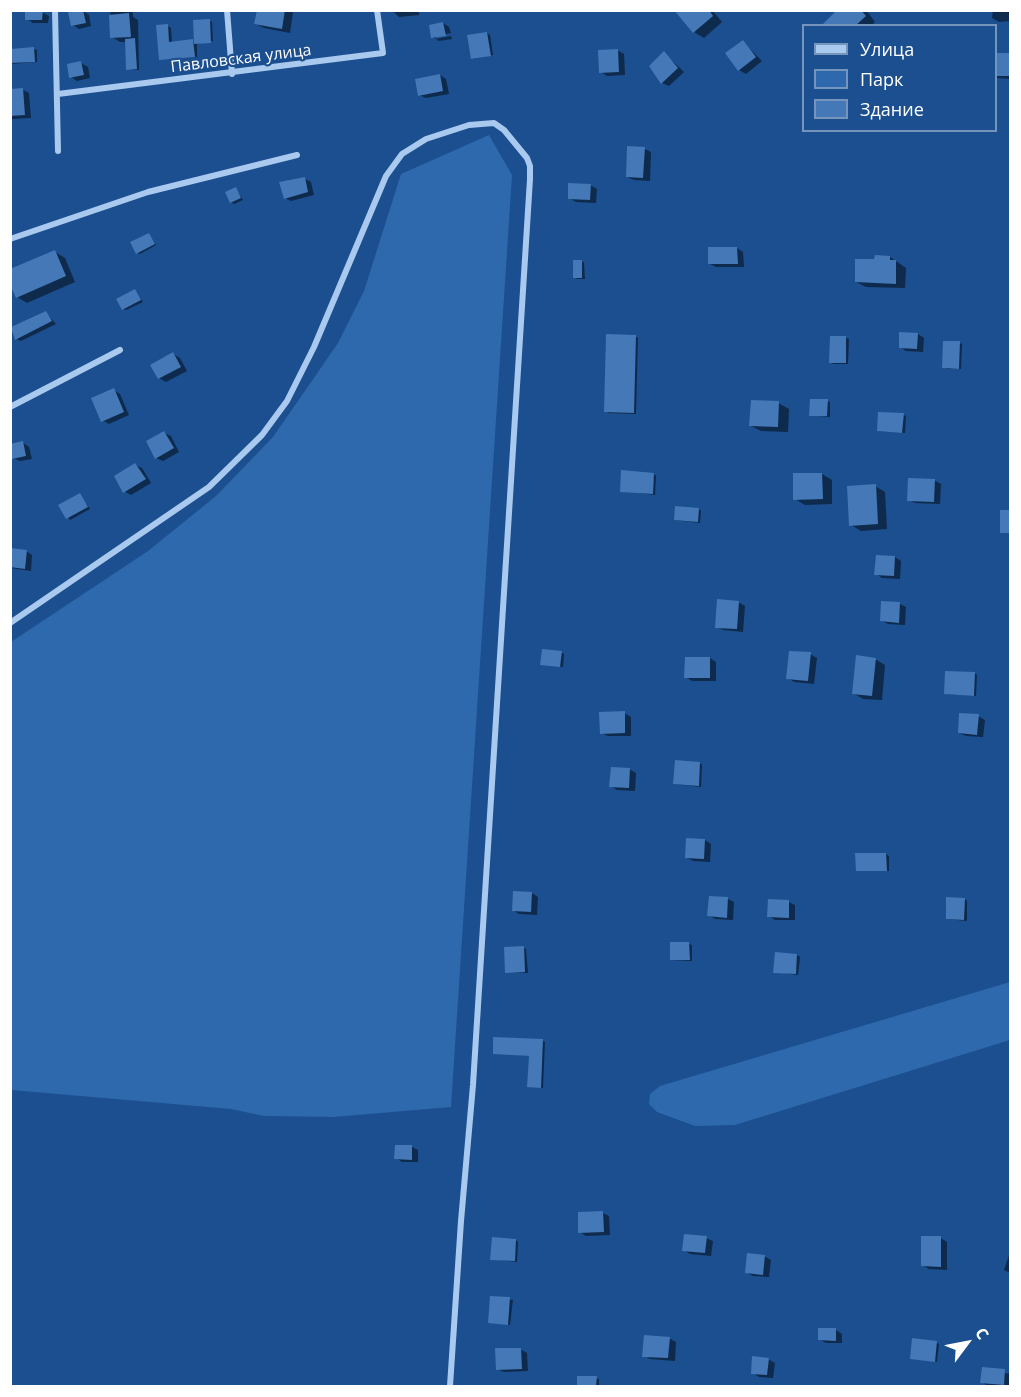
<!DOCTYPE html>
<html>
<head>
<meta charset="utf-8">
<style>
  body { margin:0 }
  #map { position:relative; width:1021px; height:1397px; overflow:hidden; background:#1b4f8f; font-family:"Open Sans",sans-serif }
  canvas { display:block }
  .frame { position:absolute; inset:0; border:12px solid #fff; pointer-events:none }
  .legend { position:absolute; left:802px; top:24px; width:195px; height:108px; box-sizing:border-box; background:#1b4f8f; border:2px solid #7695bc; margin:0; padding:8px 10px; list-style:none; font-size:18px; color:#fff }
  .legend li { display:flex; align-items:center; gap:12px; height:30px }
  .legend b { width:30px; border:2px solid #7695bc }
  .north { position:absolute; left:937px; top:1313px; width:60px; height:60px; -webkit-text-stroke:4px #1b4f8f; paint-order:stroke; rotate:58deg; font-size:16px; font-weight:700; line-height:24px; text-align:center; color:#fff }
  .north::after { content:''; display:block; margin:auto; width:21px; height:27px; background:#fff; clip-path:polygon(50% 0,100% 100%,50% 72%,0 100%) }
</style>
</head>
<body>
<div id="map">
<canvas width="1021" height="1397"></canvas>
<div class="frame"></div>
<ul class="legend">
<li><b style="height:8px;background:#a9c9ee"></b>Улица</li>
<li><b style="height:16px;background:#2e69ad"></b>Парк</li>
<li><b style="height:16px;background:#4478b7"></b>Здание</li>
</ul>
<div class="north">С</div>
</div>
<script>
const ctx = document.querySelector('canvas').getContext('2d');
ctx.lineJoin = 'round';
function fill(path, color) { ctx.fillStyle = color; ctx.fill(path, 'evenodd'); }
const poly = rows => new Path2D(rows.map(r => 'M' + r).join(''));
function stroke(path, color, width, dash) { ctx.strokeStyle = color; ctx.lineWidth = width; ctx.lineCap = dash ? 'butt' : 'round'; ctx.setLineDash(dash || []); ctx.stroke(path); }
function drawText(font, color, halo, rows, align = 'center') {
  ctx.font = font + ' "Open Sans",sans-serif'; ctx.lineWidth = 4.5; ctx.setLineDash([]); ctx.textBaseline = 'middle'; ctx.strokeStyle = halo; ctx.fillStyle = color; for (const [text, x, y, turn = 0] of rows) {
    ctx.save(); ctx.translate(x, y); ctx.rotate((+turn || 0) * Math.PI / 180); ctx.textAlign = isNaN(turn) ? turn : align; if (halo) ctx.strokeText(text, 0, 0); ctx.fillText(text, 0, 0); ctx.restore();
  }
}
fill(poly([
  [489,135,512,175,451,1107,334,1117,264,1116,231,1109,11,1090,11,642,148,551,216,496,273,437,338,343,364,291,401,174],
  [1010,982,1010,1040,735,1125,695,1126,657,1112,649,1104,650,1094,660,1086]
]), '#2e69ad');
fill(poly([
  [110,10,133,10,133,17,138,20,139,70,128,69,126,42,120,42,112,37],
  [258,10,293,12,290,33,264,28,256,24],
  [392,10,419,10,419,15,399,17],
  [712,10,722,22,704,38,694,32,676,11],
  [839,10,866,10,875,22,871,26,830,26],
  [993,10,1010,10,1010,21,999,22,992,18],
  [83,11,89,15,91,26,79,29,73,25],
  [42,12,49,16,48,23,33,23,27,19],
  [209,20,212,22,213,41,197,42,197,57,160,59,168,26,171,28,172,43,196,42],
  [443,23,449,27,451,33,436,36,436,39,451,36,452,39,439,41,433,37],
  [487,33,490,35,493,55,473,59,469,36],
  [743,42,762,61,746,74,739,70],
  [34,49,37,50,37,62,10,64,10,50],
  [617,50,624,54,625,75,607,76,601,72],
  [664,53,684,72,669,86,662,83],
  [996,54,1010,54,1010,79,996,78],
  [81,63,88,67,90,78,77,81,71,77],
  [440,75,446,79,449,94,426,98,419,95],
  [22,89,29,93,31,118,12,119,10,90],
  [645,149,651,152,650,181,634,180,627,177],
  [305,179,311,182,314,195,291,201,285,198],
  [590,185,597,189,596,203,576,202,569,198],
  [236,189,243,200,234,204,231,202],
  [149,234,156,245,140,254,137,253],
  [737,248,743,252,744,267,716,267,710,264],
  [55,252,65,258,75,282,27,303,17,297],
  [890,257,906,268,905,288,866,287,856,282,875,261],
  [582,261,584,263,585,279,577,279,575,277],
  [135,291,143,302,126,310,123,309],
  [46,313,56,324,21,341,16,339],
  [918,334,924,338,923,352,906,351,900,347],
  [636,337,638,338,636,414,608,413,606,411],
  [846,338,849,339,848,364,833,364,831,362],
  [959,343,962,344,961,369,947,369,944,367],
  [173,354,180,358,187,371,166,382,159,378],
  [113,390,120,394,129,415,109,424,102,420],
  [827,401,830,402,830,417,811,415],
  [778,403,789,409,788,432,761,431,751,426],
  [903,415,906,416,905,433,879,431],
  [164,433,171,436,179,452,163,461,156,458],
  [23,443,29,447,32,459,20,461,13,458],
  [135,465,142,468,151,483,131,495,124,491],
  [654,474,656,476,655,495,621,491],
  [822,474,832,480,832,504,805,505,795,499],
  [934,480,941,484,940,504,915,503,909,500],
  [875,486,885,492,887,529,861,531,851,525],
  [80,495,90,509,70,520,60,506],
  [699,509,701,511,700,523,675,520],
  [10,550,26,551,32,555,31,571,10,568],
  [895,557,901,561,900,579,882,578,876,574],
  [738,602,745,606,743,632,723,630,716,627],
  [900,604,906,607,905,625,888,624,881,620],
  [561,652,564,654,563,667,542,664],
  [810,654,817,658,814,684,794,682,788,678],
  [710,658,716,662,716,681,692,681,686,677],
  [875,659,885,665,882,700,863,699,853,693],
  [974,673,977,675,976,696,946,694],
  [624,713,631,717,631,736,608,736,601,733],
  [978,716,985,720,983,737,966,736,959,733],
  [700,763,702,765,701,787,675,784],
  [629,769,636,773,635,791,617,790,611,786],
  [705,840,711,844,710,862,693,861,686,857],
  [886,854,889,856,889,871,857,870],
  [532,893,538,897,537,915,519,914,513,910],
  [728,899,734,902,733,920,715,919,709,915],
  [965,899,967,901,967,921,947,919],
  [789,902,795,905,795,920,775,920,769,916],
  [689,944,692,945,692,961,671,960],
  [524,948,526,949,528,973,506,972],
  [797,955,800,957,798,975,775,972],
  [543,1041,545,1042,543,1088,529,1086,530,1056,494,1053],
  [412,1147,418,1150,418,1162,402,1162,396,1158],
  [603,1213,609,1216,610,1235,586,1236,580,1232],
  [923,1237,941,1238,947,1242,947,1270,929,1269,922,1265],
  [706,1238,713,1241,711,1256,690,1254,684,1250],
  [516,1240,518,1242,517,1262,492,1259],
  [1010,1252,1010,1273,1004,1270],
  [764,1256,771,1260,769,1277,753,1276,746,1272],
  [492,1297,513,1300,510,1325,489,1322],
  [836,1330,842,1334,842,1343,826,1343,819,1339],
  [669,1338,676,1342,675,1361,650,1359,644,1356],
  [937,1343,939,1344,937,1362,911,1358],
  [520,1349,527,1353,528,1371,504,1372,497,1369],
  [768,1359,775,1363,773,1378,759,1377,753,1373],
  [983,1369,1010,1374,1010,1386,988,1386,982,1382],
  [579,1378,596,1378,599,1379,599,1386,578,1386],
  [639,1385,665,1385,668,1386,639,1386]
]), '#0007');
fill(poly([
  [25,10,43,10,42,20,25,20],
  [83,10,86,23,71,26,68,12],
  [257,10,285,10,282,29,254,24],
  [674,10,709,10,713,16,693,33],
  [837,10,861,10,866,16,855,26,821,26],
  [129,13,131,37,110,38,109,15],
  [210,19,211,43,194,44,193,20],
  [443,22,446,36,431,38,429,25],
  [168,24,169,42,193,39,195,57,159,60,156,25],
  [487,32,491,56,471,59,467,35],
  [135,38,137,69,126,70,125,39],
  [743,40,756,57,738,71,725,53],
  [34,47,35,62,10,63,10,49],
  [618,49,619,72,599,73,598,50],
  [664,51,678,68,661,84,649,66],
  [996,53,1011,53,1011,76,996,76],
  [81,61,84,75,69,78,67,64],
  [440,74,443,91,418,96,415,79],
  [23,88,25,115,10,116,10,89],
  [627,146,645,147,643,178,626,177],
  [305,177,308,192,284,199,279,182],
  [568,183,591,184,590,200,568,199],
  [236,187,241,198,230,203,225,192],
  [149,233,155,244,136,254,130,242],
  [708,247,737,247,738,264,708,264],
  [55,250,66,276,16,298,10,285,10,269],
  [875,255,890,256,890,260,896,260,896,284,855,282,855,259,874,259],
  [573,260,582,260,582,278,573,278],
  [135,289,141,300,122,310,116,299],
  [46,311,52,321,15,340,11,327],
  [899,332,918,333,917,349,899,348],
  [606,334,636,335,634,413,604,412],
  [830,336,846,336,846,363,829,363],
  [943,341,960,341,959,369,942,368],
  [173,352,181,367,158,379,150,365],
  [114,388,124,412,101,422,91,398],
  [810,399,828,399,827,416,809,416],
  [751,400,779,401,778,427,749,426],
  [878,412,904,413,902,433,877,431],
  [164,431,174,448,155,459,146,441],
  [23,441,26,456,12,459,10,444],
  [135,463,146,479,123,493,114,476],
  [621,470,654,473,653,494,620,492],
  [793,473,822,473,823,499,793,500],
  [908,478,935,479,934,502,907,501],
  [876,484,878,524,849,526,847,486],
  [80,493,88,507,66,519,58,505],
  [675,506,699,508,698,522,674,520],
  [1000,510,1011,510,1011,533,1000,533],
  [10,548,27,550,25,569,10,567],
  [876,555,895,556,894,576,874,575],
  [717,599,739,601,737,629,715,628],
  [881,601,900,602,899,623,880,621],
  [542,649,562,651,560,667,540,665],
  [789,651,811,652,808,681,786,679],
  [856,655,876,658,872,696,852,694],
  [685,657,710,657,710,678,684,678],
  [945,671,975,672,974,696,944,694],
  [625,711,625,733,600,734,599,712],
  [959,713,979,714,977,735,958,733],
  [675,760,700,762,699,786,673,784],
  [611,767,630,768,629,788,609,787],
  [686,838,705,839,704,859,685,858],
  [855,853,886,853,887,871,856,871],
  [513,891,532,892,531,912,512,911],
  [709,896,728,897,727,918,707,916],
  [946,897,965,898,964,920,946,919],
  [768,899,789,900,789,918,767,917],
  [670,942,689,942,690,960,670,960],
  [524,946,525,972,505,973,504,947],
  [775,952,797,954,796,974,773,973],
  [493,1037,543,1039,541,1088,527,1087,529,1056,493,1054],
  [395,1145,412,1145,412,1160,394,1159],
  [603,1211,604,1232,578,1233,578,1212],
  [684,1234,707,1236,705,1253,682,1251],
  [921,1236,941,1236,941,1267,921,1266],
  [492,1237,516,1239,515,1261,490,1260],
  [747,1253,765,1255,763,1275,745,1273],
  [490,1296,510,1297,508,1325,488,1323],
  [818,1328,836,1328,836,1341,818,1340],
  [644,1335,670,1337,668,1358,642,1357],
  [912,1338,937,1341,935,1362,910,1359],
  [495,1348,521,1348,522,1369,496,1370],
  [752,1356,769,1358,767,1375,751,1374],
  [982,1367,1005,1369,1004,1385,980,1383],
  [577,1376,597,1376,596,1386,577,1386]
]), '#4478b7');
stroke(poly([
  [55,10,58,151],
  [227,10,232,74],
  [58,94,383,53,377,10],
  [10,239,148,192,297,155],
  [10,407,120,350],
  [10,623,209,487,262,435,287,401,314,347,386,176,402,154,426,139,469,125,494,123,504,130,527,158,530,166,530,179,473,1085,461,1221,450,1386]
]), '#a9c9ee', 6);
drawText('16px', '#fff', '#1b4f8f', [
  ["Павловская улица",241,59,-7]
]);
</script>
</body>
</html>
